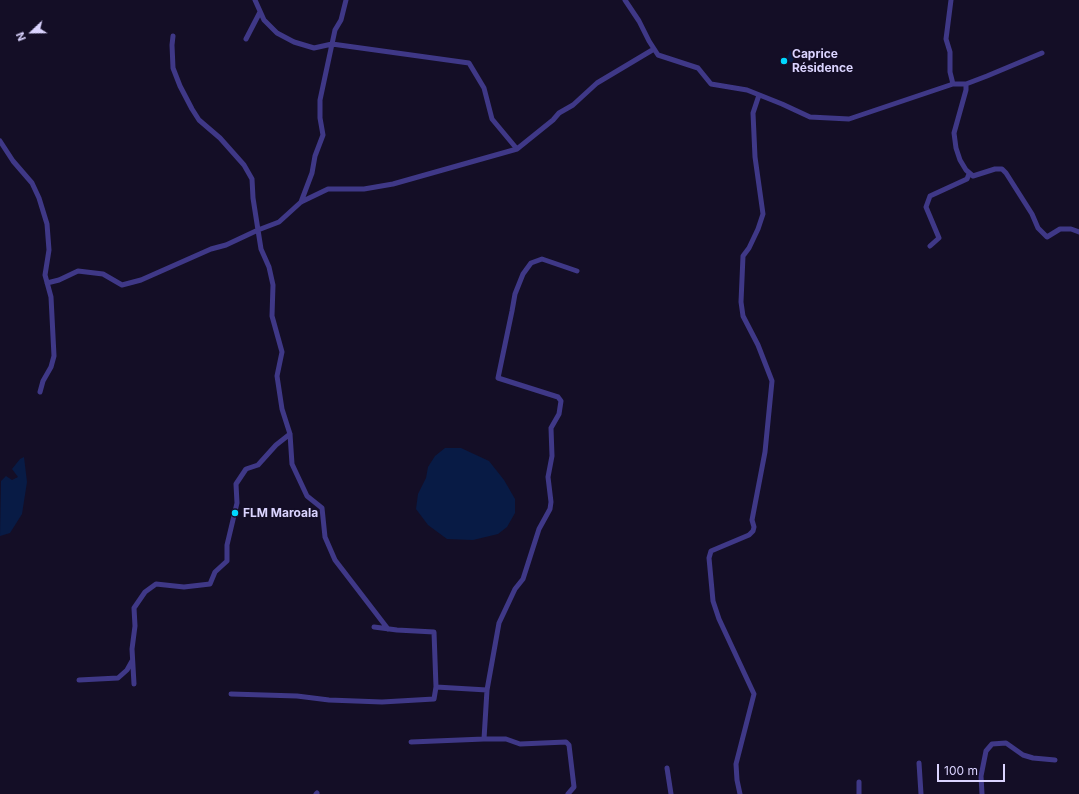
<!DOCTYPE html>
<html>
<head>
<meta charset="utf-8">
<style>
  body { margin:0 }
  #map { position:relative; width:1079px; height:794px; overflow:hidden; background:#140e26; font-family:Inter,sans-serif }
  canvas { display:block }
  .north { position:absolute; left:12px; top:12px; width:40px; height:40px; -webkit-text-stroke:3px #140e26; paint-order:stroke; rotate:248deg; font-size:11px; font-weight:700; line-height:16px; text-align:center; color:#dbd4ff }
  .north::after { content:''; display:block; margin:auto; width:14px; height:18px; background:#dbd4ff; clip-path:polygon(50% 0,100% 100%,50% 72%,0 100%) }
  .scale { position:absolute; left:937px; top:764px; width:68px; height:18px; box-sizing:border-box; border:2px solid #dbd4ff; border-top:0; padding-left:5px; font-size:12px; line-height:14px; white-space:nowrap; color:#dbd4ff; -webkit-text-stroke:3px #140e26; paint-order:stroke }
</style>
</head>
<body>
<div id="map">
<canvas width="1079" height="794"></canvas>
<div class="north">N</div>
<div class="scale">100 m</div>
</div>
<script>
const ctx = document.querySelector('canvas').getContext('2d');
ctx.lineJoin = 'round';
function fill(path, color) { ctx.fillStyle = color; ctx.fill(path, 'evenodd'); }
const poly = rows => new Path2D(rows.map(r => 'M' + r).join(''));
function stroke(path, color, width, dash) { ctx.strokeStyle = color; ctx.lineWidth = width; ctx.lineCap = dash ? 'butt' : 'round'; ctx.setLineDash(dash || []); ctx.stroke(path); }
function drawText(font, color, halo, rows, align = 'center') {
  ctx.font = font + ' Inter,sans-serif'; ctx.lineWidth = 3; ctx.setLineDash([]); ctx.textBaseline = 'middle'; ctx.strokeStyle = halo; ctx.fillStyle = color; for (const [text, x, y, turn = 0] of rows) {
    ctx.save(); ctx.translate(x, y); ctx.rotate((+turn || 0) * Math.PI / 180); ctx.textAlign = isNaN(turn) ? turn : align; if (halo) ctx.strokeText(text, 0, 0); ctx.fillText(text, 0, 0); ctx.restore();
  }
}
fill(poly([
  [790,51,796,54,792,63,786,60],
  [445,448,461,448,489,461,504,480,515,499,515,513,507,527,498,534,473,540,447,539,428,525,416,509,418,494,426,478,428,467,435,456],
  [24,457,27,482,22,514,10,533,0,536,1,481,6,476,12,480,18,477,12,469,20,459]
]), '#081b45');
stroke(poly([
  [255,0,264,20,277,33,294,42,314,48,332,44,469,63,484,88,492,119,517,149,393,184,364,189,328,189,301,202,279,222,258,230,261,249,269,267,273,285,272,316,282,352,277,376,282,409,290,434,292,464,307,496,322,508,325,537,335,560,388,629],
  [625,0,639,21,649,41,658,55,698,68,711,84,747,90,782,104,810,117,849,119,953,84,950,72,950,52,946,39,951,0],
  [246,39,260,12],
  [953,84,966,84,987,76,1042,53],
  [966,84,966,90,954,133,956,148,960,160,966,170,973,176,995,169,1002,169,1006,173,1032,214,1038,228,1047,237,1060,229,1071,229,1079,232],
  [0,141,13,161,32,183,39,198,47,224,49,250,45,275,51,297,54,356,51,367,43,381,40,392],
  [517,149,553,120,559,113,573,105,597,83,654,49],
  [301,202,312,173,315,156,323,135,320,118,320,100,335,30,341,20,346,0],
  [930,246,939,238,926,207,930,196,967,179,969,174],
  [47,283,59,280,78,271,103,274,122,285,141,280,211,249,226,245,258,230,253,198,252,179,244,165,220,138,199,120,192,109,180,86,173,68,172,45,173,36],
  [374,627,397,630,434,632,436,687,487,690,484,739],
  [79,680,118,678,127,670,132,661],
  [134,684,132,649,135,626,134,608,145,592,156,584,184,587,210,584,215,572,227,561,227,545,237,503,236,484,246,469,258,465,276,445,290,434],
  [487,690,499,623,515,589,523,579,539,529,550,509,551,502,548,477,552,456,551,428,559,414,561,401,558,397,498,378,512,311,515,294,523,274,531,263,542,259,577,271],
  [231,694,297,696,329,700,382,702,434,699,436,687],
  [411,742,484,739,506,739,520,744,566,742,569,745,574,787,568,794],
  [919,763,921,794],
  [667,768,671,794],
  [859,782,859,794],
  [316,794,317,793],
  [740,794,737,780,736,764,754,694,719,619,713,601,709,558,711,551,749,535,753,531,754,527,752,520,765,452,772,381,758,345,743,316,741,302,743,256,749,248,758,229,763,214,755,157,753,113,759,95],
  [982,794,981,776,986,751,992,744,1006,743,1023,755,1033,758,1055,760]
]), '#3f3887', 5);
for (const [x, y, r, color] of [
  [784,61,4,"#00d8ff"],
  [235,513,4,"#00d8ff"]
]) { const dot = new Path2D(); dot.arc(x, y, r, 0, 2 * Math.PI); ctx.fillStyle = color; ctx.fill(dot); stroke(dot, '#140e26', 1.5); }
drawText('bold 12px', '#dbd4ff', '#140e26', [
  ["Caprice",792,54],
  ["Résidence",792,68],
  ["FLM Maroala",243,513]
], 'left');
</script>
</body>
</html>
